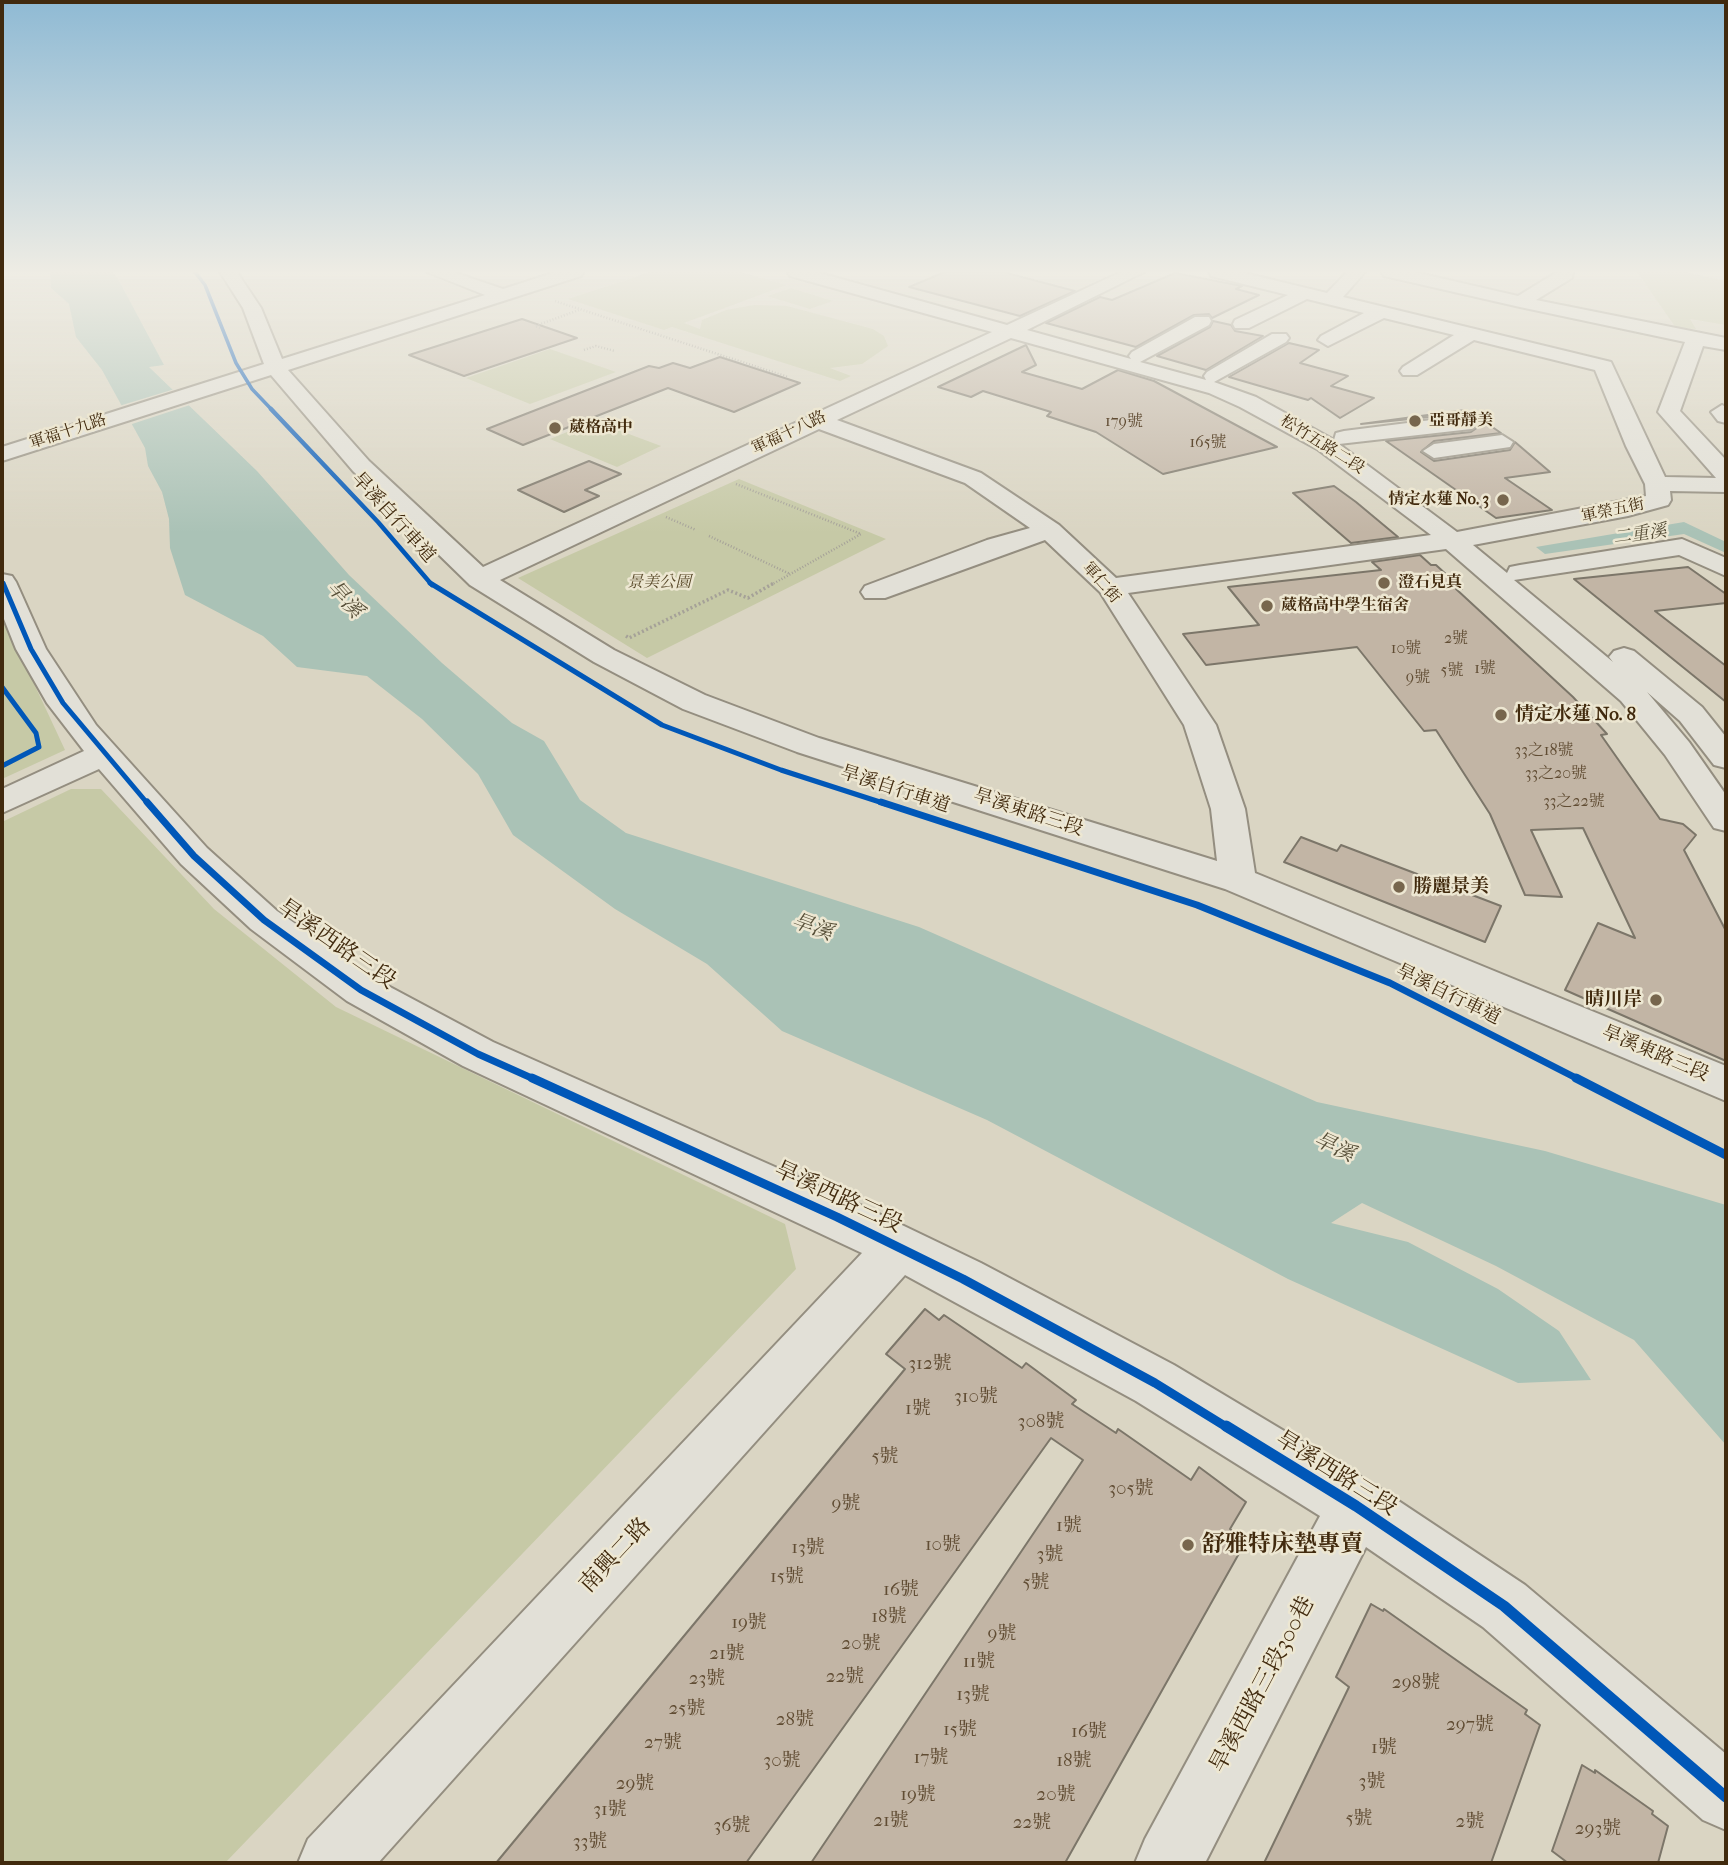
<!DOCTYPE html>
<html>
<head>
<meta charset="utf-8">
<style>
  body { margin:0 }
  #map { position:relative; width:1728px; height:1865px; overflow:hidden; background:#dad5c3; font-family:"IM FELL French Canon",serif }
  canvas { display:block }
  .frame { position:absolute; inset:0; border:4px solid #412a0e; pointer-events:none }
</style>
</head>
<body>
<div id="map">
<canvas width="1728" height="1865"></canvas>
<div class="frame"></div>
</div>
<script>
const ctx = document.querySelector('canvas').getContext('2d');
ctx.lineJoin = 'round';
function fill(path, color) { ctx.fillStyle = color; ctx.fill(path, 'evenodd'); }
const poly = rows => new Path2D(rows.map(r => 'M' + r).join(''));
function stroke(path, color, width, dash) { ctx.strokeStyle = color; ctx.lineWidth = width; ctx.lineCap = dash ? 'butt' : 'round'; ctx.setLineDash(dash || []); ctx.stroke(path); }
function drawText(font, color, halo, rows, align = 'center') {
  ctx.font = font + ' "IM FELL French Canon","Noto Serif TC",serif'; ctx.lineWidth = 5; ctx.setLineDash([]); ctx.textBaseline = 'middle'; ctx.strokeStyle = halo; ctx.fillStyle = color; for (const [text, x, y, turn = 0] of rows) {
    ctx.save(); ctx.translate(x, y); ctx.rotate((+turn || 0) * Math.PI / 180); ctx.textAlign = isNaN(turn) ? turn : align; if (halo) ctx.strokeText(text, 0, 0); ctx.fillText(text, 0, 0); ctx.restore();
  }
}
fill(poly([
  [650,272,739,272,787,285,684,323,700,329,702,320,726,310,754,305,787,306,873,329,884,336,888,346,862,364,830,368,851,376,840,381,672,327,664,330,568,299],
  [1637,272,1684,272,1726,281,1726,325,1690,319,1696,329,1676,328],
  [791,288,833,301,810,309,767,296],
  [550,349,616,372,530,404,466,378],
  [594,421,661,446,617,467,550,439],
  [739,479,886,539,647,658,518,578],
  [2,615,65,750,2,779],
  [71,789,101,789,214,909,336,1007,785,1224,796,1269,225,1863,2,1863,2,822]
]), '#c6c9a6');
fill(poly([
  [50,272,112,272,117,277,164,365,149,367,257,471,349,575,442,663,512,723,544,741,580,800,626,833,919,927,1317,1102,1545,1151,1726,1205,1726,1445,1634,1340,1496,1266,1362,1203,1331,1223,1408,1242,1498,1289,1559,1331,1591,1380,1518,1383,1288,1279,987,1120,782,1031,707,964,615,909,513,835,478,774,422,719,367,676,297,667,263,636,185,595,170,548,169,519,162,492,148,466,145,448,102,370,76,337,69,304,51,288],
  [1684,522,1726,542,1726,553,1684,534,1545,554,1536,547]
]), '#aac2b6');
fill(poly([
  [178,388,193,404,129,425,119,406]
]), '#dad5c3');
const building = poly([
  [945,272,1003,272,1075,291,1020,316,909,287,945,272],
  [1175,273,1242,286,1236,289,1259,295,1212,318,1209,314,1194,315,1136,347,1046,323,1100,297,1112,300,1175,273],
  [522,319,577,338,464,376,409,355,522,319],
  [1213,321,1231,325,1235,331,1263,336,1206,370,1157,356,1210,327,1213,321],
  [1289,343,1319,350,1300,363,1348,376,1331,386,1374,398,1340,418,1311,398,1308,400,1229,377,1289,343],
  [1026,345,1036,365,1022,372,1082,389,1118,370,1154,381,1277,447,1163,474,1096,432,1047,416,1051,412,983,391,971,397,938,387,1026,345],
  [720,357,800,383,734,412,668,388,523,445,487,429,649,366,659,368,673,363,690,368,720,357],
  [1465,410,1469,413,1361,424,1465,410],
  [1485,422,1501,433,1434,441,1421,452,1434,461,1510,450,1515,442,1550,472,1505,478,1552,510,1496,518,1386,441,1471,432,1485,422],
  [589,461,621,474,585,490,599,496,564,512,518,490,589,461],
  [1334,486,1356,502,1398,537,1351,543,1293,493,1334,486],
  [1420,555,1431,565,1436,565,1462,589,1456,589,1573,697,1607,734,1601,735,1660,819,1683,824,1696,835,1684,850,1726,931,1726,1061,1565,990,1598,923,1635,938,1583,828,1531,830,1562,897,1525,895,1490,814,1436,730,1424,731,1357,647,1206,665,1183,634,1259,625,1228,587,1381,570,1372,562,1420,555],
  [1688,567,1726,594,1726,603,1655,611,1726,666,1726,702,1574,579,1688,567],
  [1301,837,1337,851,1341,845,1501,906,1485,942,1284,862,1301,837],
  [925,1309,939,1320,944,1315,1022,1368,1026,1363,1076,1400,1072,1404,1116,1433,1118,1429,1191,1480,1199,1467,1246,1502,1230,1529,1246,1541,1065,1863,811,1863,1083,1460,1051,1438,746,1863,496,1863,905,1369,886,1354,925,1309],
  [1371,1604,1383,1611,1384,1609,1527,1710,1525,1714,1540,1725,1491,1863,1264,1863,1349,1687,1336,1677,1371,1604],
  [1582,1765,1595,1773,1595,1770,1653,1811,1652,1814,1668,1826,1658,1863,1568,1863,1552,1851,1582,1765]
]);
fill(building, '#c2b5a5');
stroke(building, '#7c7669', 2);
const minor = poly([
  [220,272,237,272,261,308,282,359,485,295,427,272,453,272,503,289,556,272,583,272,581,276,288,370,369,461,483,567,992,332,790,276,788,272,816,272,1007,325,1121,272,1144,272,1027,330,1131,359,1129,356,1132,352,1195,317,1209,317,1211,321,1209,325,1140,362,1206,380,1204,376,1207,372,1272,334,1286,334,1289,338,1286,342,1214,382,1256,397,1334,440,1336,433,1344,431,1471,415,1479,417,1482,422,1471,429,1339,444,1457,532,1646,496,1645,484,1626,446,1595,370,1474,340,1417,375,1403,375,1400,371,1403,367,1454,335,1384,318,1328,346,1318,340,1321,336,1364,313,1307,299,1249,328,1235,328,1233,324,1235,320,1288,295,1211,276,1209,272,1240,272,1327,293,1347,272,1365,272,1343,297,1611,362,1665,477,1716,478,1658,412,1685,342,1520,307,1384,276,1382,272,1414,272,1518,296,1557,272,1573,272,1572,278,1536,300,1726,338,1726,350,1703,346,1680,411,1726,460,1726,492,1670,491,1671,500,1668,505,1628,516,1473,545,1507,573,1510,567,1520,565,1682,539,1726,558,1726,576,1679,555,1514,580,1613,662,1609,657,1614,651,1624,648,1634,651,1702,707,1726,737,1726,768,1714,765,1680,721,1647,692,1689,742,1726,795,1726,831,1714,828,1665,755,1621,701,1446,549,1128,593,1216,725,1245,809,1255,873,1726,1066,1726,1101,1225,889,797,752,683,709,594,662,470,585,353,471,271,375,2,461,2,447,264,364,243,308,220,272],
  [1011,338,1209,393,1240,407,1317,449,1431,535,1116,578,1059,525,981,473,837,420,1011,338],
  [819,429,965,483,1030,528,987,540,865,586,861,592,865,598,885,598,1045,540,1100,592,1184,725,1211,809,1217,861,819,738,705,695,614,650,500,580,819,429],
  [1722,405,1726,407,1726,423,1718,421,1711,412,1722,405],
  [1502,435,1513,442,1510,447,1434,458,1423,451,1434,444,1502,435],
  [2,574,12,576,16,582,46,649,96,725,207,848,277,911,375,979,493,1042,854,1202,981,1263,1174,1365,1376,1486,1525,1585,1726,1754,1726,1830,1703,1820,1483,1627,1366,1547,1205,1863,1135,1863,1145,1839,1320,1516,1136,1401,905,1275,378,1863,298,1863,308,1839,862,1253,463,1066,347,1001,251,929,181,864,99,769,2,813,2,789,84,751,47,703,16,649,2,614,2,574]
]);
stroke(minor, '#948e80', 4);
stroke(poly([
  [555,301,788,377],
  [540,328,535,326,579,310],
  [584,350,596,346,615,351],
  [736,484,861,534,771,585],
  [666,517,696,530],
  [709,536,790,574]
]), '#a5a198', 2.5, [1, 2]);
stroke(poly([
  [626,636,629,638,728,590,748,598,774,583]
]), '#a5a198', 3.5, [2, 2.5]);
fill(minor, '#e2e0d7');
stroke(poly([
  [195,272,205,285,236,363,252,389,273,411]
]), '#0057b8', 3.5);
stroke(poly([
  [271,409,378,522,432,585],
  [2,582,3,585]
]), '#0057b8', 4.5);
stroke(poly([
  [3,583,31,649,63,703,148,804],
  [430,583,662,725,781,770,886,804],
  [2,687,36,733,39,747,2,766]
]), '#0057b8', 5);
stroke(poly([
  [147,802,194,856,264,920,361,990,478,1054,536,1080],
  [881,802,1197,905,1390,983,1580,1080]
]), '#0057b8', 7);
stroke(poly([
  [532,1078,837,1217,963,1279,1155,1383,1228,1428],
  [1576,1078,1726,1155]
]), '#0057b8', 9);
stroke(poly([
  [1226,1426,1356,1506,1504,1606,1726,1797]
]), '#0057b8', 11);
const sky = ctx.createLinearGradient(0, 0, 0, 533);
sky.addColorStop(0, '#8fbad4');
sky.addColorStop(0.51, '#eeece4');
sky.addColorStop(1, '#eeece400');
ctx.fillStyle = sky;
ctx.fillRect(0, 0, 1728, 533);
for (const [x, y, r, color] of [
  [1415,421,7,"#77664d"],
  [555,428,7,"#77664d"],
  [1503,500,7,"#77664d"],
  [1384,583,7,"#77664d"],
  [1267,606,7,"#77664d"],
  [1501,715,7,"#77664d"],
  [1399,887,7,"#77664d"],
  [1656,1000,7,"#77664d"],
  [1188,1545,7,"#77664d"]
]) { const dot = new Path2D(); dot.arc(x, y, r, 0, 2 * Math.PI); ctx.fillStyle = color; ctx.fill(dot); stroke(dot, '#ede7d2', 2.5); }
drawText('bold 16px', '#412a0e', '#ede7d2', [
  ["亞哥靜美",1429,421],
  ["葳格高中",569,428],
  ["情定水蓮 No. 3",1489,500,"right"],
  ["澄石見真",1398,583],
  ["葳格高中學生宿舍",1281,606]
], 'left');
drawText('16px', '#614d34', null, [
  ["179號",1124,422],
  ["165號",1208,443],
  ["2號",1456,639],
  ["10號",1406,649],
  ["1號",1485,669],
  ["5號",1452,671],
  ["9號",1418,678],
  ["33之18號",1544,751],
  ["33之20號",1556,774],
  ["33之22號",1574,802]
]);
drawText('16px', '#412a0e', '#ede7d2', [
  ["軍福十九路",68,432,-18],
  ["軍福十八路",789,433,-25],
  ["松竹五路二段",1322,445,32],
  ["軍榮五街",1613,511,-12],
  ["軍仁街",1101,583,49]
]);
drawText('italic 16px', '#584828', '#ede7d2', [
  ["景美公園",659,583]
]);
drawText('italic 18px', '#564e37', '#ede7d2', [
  ["二重溪",1640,535,-8]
]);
drawText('19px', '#412a0e', '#ede7d2', [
  ["旱溪自行車道",393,518,48],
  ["旱溪自行車道",895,790,18],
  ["旱溪東路三段",1028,813,18],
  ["旱溪自行車道",1448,995,26],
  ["旱溪東路三段",1655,1054,23]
]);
drawText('bold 19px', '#412a0e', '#ede7d2', [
  ["情定水蓮 No. 8",1515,715],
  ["勝麗景美",1413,887],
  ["晴川岸",1642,1000,"right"]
], 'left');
drawText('19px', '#614d34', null, [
  ["312號",930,1364],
  ["310號",976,1397],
  ["1號",918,1409],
  ["308號",1041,1422],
  ["5號",885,1457],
  ["305號",1131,1489],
  ["9號",846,1504],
  ["1號",1069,1526],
  ["10號",943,1545],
  ["13號",808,1548],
  ["3號",1050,1555],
  ["15號",787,1577],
  ["5號",1036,1583],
  ["16號",901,1590],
  ["18號",889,1617],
  ["19號",749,1623],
  ["9號",1002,1634],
  ["20號",861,1644],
  ["21號",727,1654],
  ["11號",979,1662],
  ["22號",845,1677],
  ["23號",707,1679],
  ["298號",1416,1683],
  ["13號",973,1695],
  ["25號",687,1709],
  ["28號",795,1720],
  ["297號",1470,1725],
  ["15號",960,1730],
  ["16號",1089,1732],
  ["27號",663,1743],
  ["1號",1384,1748],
  ["17號",931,1758],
  ["30號",782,1761],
  ["18號",1074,1761],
  ["3號",1372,1782],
  ["29號",635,1784],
  ["19號",918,1795],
  ["20號",1056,1795],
  ["31號",610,1810],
  ["5號",1359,1819],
  ["21號",891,1821],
  ["2號",1470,1822],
  ["22號",1032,1823],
  ["36號",732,1826],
  ["293號",1598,1829],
  ["33號",590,1842]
]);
drawText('italic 21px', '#564e37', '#ede7d2', [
  ["旱溪",344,600,48],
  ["旱溪",812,928,20],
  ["旱溪",1334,1148,25]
]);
drawText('23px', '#412a0e', '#ede7d2', [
  ["旱溪西路三段",336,945,35],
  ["旱溪西路三段",838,1198,25],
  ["旱溪西路三段",1336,1474,32],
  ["南興二路",616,1556,-47],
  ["旱溪西路三段300巷",1263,1685,-62]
]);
drawText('bold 23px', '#412a0e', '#ede7d2', [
  ["舒雅特床墊專賣",1202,1545]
], 'left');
</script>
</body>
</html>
